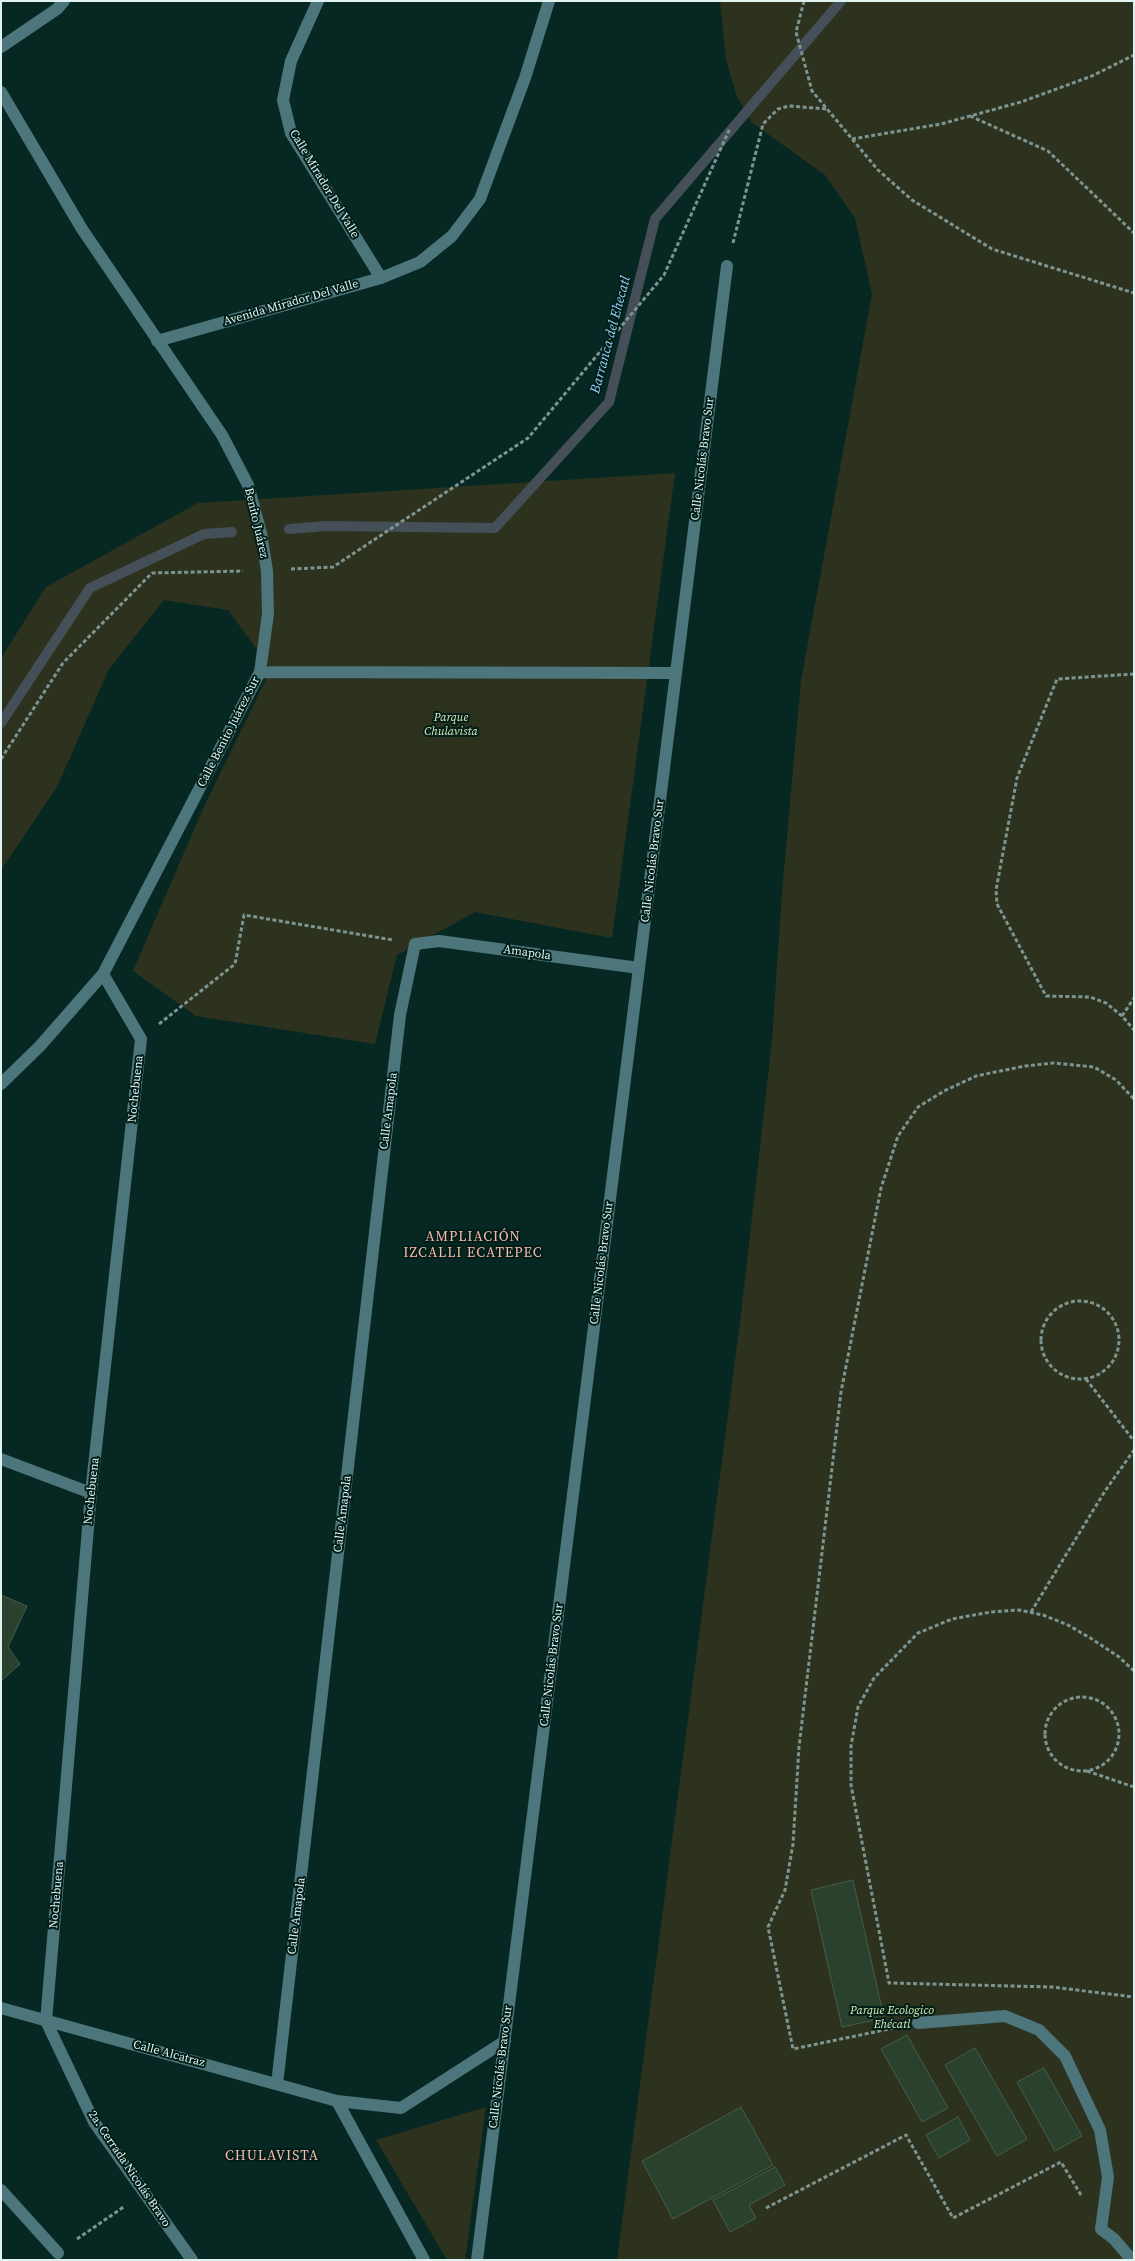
<!DOCTYPE html>
<html>
<head>
<meta charset="utf-8">
<style>
  body { margin:0 }
  #map { position:relative; width:1135px; height:2261px; overflow:hidden; background:#072822; font-family:"Source Serif 4",serif }
  canvas { display:block }
  .frame { position:absolute; inset:0; border:2px solid #e1f3ef; pointer-events:none }
</style>
</head>
<body>
<div id="map">
<canvas width="1135" height="2261"></canvas>
<div class="frame"></div>
</div>
<script>
const ctx = document.querySelector('canvas').getContext('2d');
ctx.lineJoin = 'round';
function fill(path, color) { ctx.fillStyle = color; ctx.fill(path, 'evenodd'); }
const poly = rows => new Path2D(rows.map(r => 'M' + r).join(''));
function stroke(path, color, width, dash) { ctx.strokeStyle = color; ctx.lineWidth = width; ctx.lineCap = dash ? 'butt' : 'round'; ctx.setLineDash(dash || []); ctx.stroke(path); }
function drawText(font, color, halo, rows, align = 'center') {
  ctx.font = font + ' "Source Serif 4",serif'; ctx.lineWidth = 4; ctx.setLineDash([]); ctx.textBaseline = 'middle'; ctx.strokeStyle = halo; ctx.fillStyle = color; for (const [text, x, y, turn = 0] of rows) {
    ctx.save(); ctx.translate(x, y); ctx.rotate((+turn || 0) * Math.PI / 180); ctx.textAlign = isNaN(turn) ? turn : align; if (halo) ctx.strokeText(text, 0, 0); ctx.fillText(text, 0, 0); ctx.restore();
  }
}
fill(poly([
  [720,1,1134,1,1134,2260,617,2260,740,1323,772,1041,782,892,801,681,872,294,855,218,825,175,751,122,736,94,726,59],
  [675,473,612,938,475,912,397,955,375,1044,196,1016,133,971,202,811,271,669,228,610,164,600,109,669,57,787,1,870,1,658,46,587,198,503],
  [486,2107,465,2260,447,2260,376,2140]
]), '#2d321e');
stroke(poly([
  [289,529,326,526,495,528,609,402,655,219,841,1],
  [1,723,90,588,204,534,232,532]
]), '#444f58', 10);
const building = poly([
  [1,1595,27,1606,8,1647,20,1664,1,1681,1,1595],
  [853,1880,884,2018,842,2027,811,1890,853,1880],
  [907,2035,948,2108,922,2122,881,2049,907,2035],
  [975,2048,1027,2139,997,2156,945,2065,975,2048],
  [1044,2068,1082,2136,1055,2151,1017,2082,1044,2068],
  [741,2107,773,2165,673,2219,642,2161,741,2107],
  [958,2117,970,2140,939,2158,926,2135,958,2117],
  [775,2167,785,2185,749,2205,756,2218,730,2232,713,2200,775,2167]
]);
fill(building, '#29412d');
stroke(building, '#465c49', 1);
stroke(poly([
  [804,1,796,32,812,91,878,170,912,200,992,249,1134,293],
  [970,116,1048,151,1134,233],
  [852,139,941,124,1021,102,1092,76,1134,55],
  [733,243,763,124,778,109,789,106,827,109],
  [291,569,333,567,528,438,664,275,730,128],
  [1134,674,1057,679,1017,778,996,890,997,904,1046,996,1090,997,1106,1003,1122,1016,1134,1030],
  [1,759,63,663,152,573,243,571],
  [1122,1016,1134,998],
  [159,1024,235,964,244,915,393,940],
  '1041 1340a39 39 0 1 1 78 0a39 39 0 1 1-78 0Z',
  [1086,1379,1134,1441],
  [1031,1612,1105,1491,1134,1450],
  [1134,1671,1119,1657,1092,1639,1068,1625,1043,1615,1019,1610,991,1612,952,1619,918,1633,874,1678,858,1707,851,1746,851,1785,889,1983,1052,1987,1134,1997],
  '1045 1734a37 37 0 1 1 74 0a37 37 0 1 1-74 0Z',
  [1087,1771,1134,1787],
  [894,2028,793,2049,768,1927,785,1890,793,1844,799,1747,841,1392,881,1188,898,1136,918,1107,944,1091,976,1076,1025,1066,1054,1063,1094,1067,1116,1080,1134,1099],
  [766,2208,906,2135,953,2218,1061,2162,1081,2195],
  [77,2239,125,2206]
]), '#7d9591', 3, [4, 2.5]);
stroke(poly([
  [318,1,291,61,283,100,291,133,381,278],
  [1,47,57,9,64,1],
  [1,92,82,229,222,435,248,485,261,533,267,571,268,614,260,672,103,974,40,1046,1,1084],
  [157,341,381,278,420,262,452,236,480,199,525,78,549,1],
  [260,672,676,673],
  [103,974,141,1039,91,1493,46,2021,94,2122,192,2260],
  [1,1459,91,1493],
  [1,2008,337,2101,401,2108,505,2041],
  [918,2023,1005,2016,1039,2030,1065,2056,1100,2130,1108,2177,1101,2229,1114,2239,1132,2260],
  [277,2084,400,1015,415,944,439,941,639,968],
  [337,2101,424,2260],
  [1,2190,58,2253],
  [477,2260,727,266]
]), '#4c757c', 12);
drawText('12px', '#e1f3ef', '#001e19', [
  ["Calle Mirador Del Valle",324,184,59],
  ["Avenida Mirador Del Valle",291,303,-16],
  ["Calle Nicolás Bravo Sur",703,459,-83],
  ["Benito Juárez",256,523,77],
  ["Calle Benito Juárez Sur",229,732,-63],
  ["Calle Nicolás Bravo Sur",653,861,-83],
  ["Amapola",527,953,8],
  ["Nochebuena",136,1089,-84],
  ["Calle Amapola",389,1111,-83],
  ["Calle Nicolás Bravo Sur",602,1263,-83],
  ["Nochebuena",92,1491,-84],
  ["Calle Amapola",343,1514,-83],
  ["Calle Nicolás Bravo Sur",552,1665,-83],
  ["Nochebuena",57,1895,-85],
  ["Calle Amapola",297,1916,-83],
  ["Calle Alcatraz",169,2054,15],
  ["Calle Nicolás Bravo Sur",501,2067,-83],
  ["2a. Cerrada Nicolás Bravo",129,2169,56]
]);
drawText('italic 12px', '#dbe9b1', '#001e19', [
  ["Parque",451,718],
  ["Chulavista",451,732],
  ["Parque Ecologico",892,2011],
  ["Ehécatl",892,2025]
]);
drawText('italic 14px', '#95cbee', '#001e19', [
  ["Barranca del Ehecatl",611,335,-75]
]);
ctx.letterSpacing = '1px';
drawText('14px', '#fab8ab', '#001e19', [
  ["AMPLIACIÓN",473,1237],
  ["IZCALLI ECATEPEC",473,1253],
  ["CHULAVISTA",272,2156]
]);
ctx.letterSpacing = '0px';
</script>
</body>
</html>
